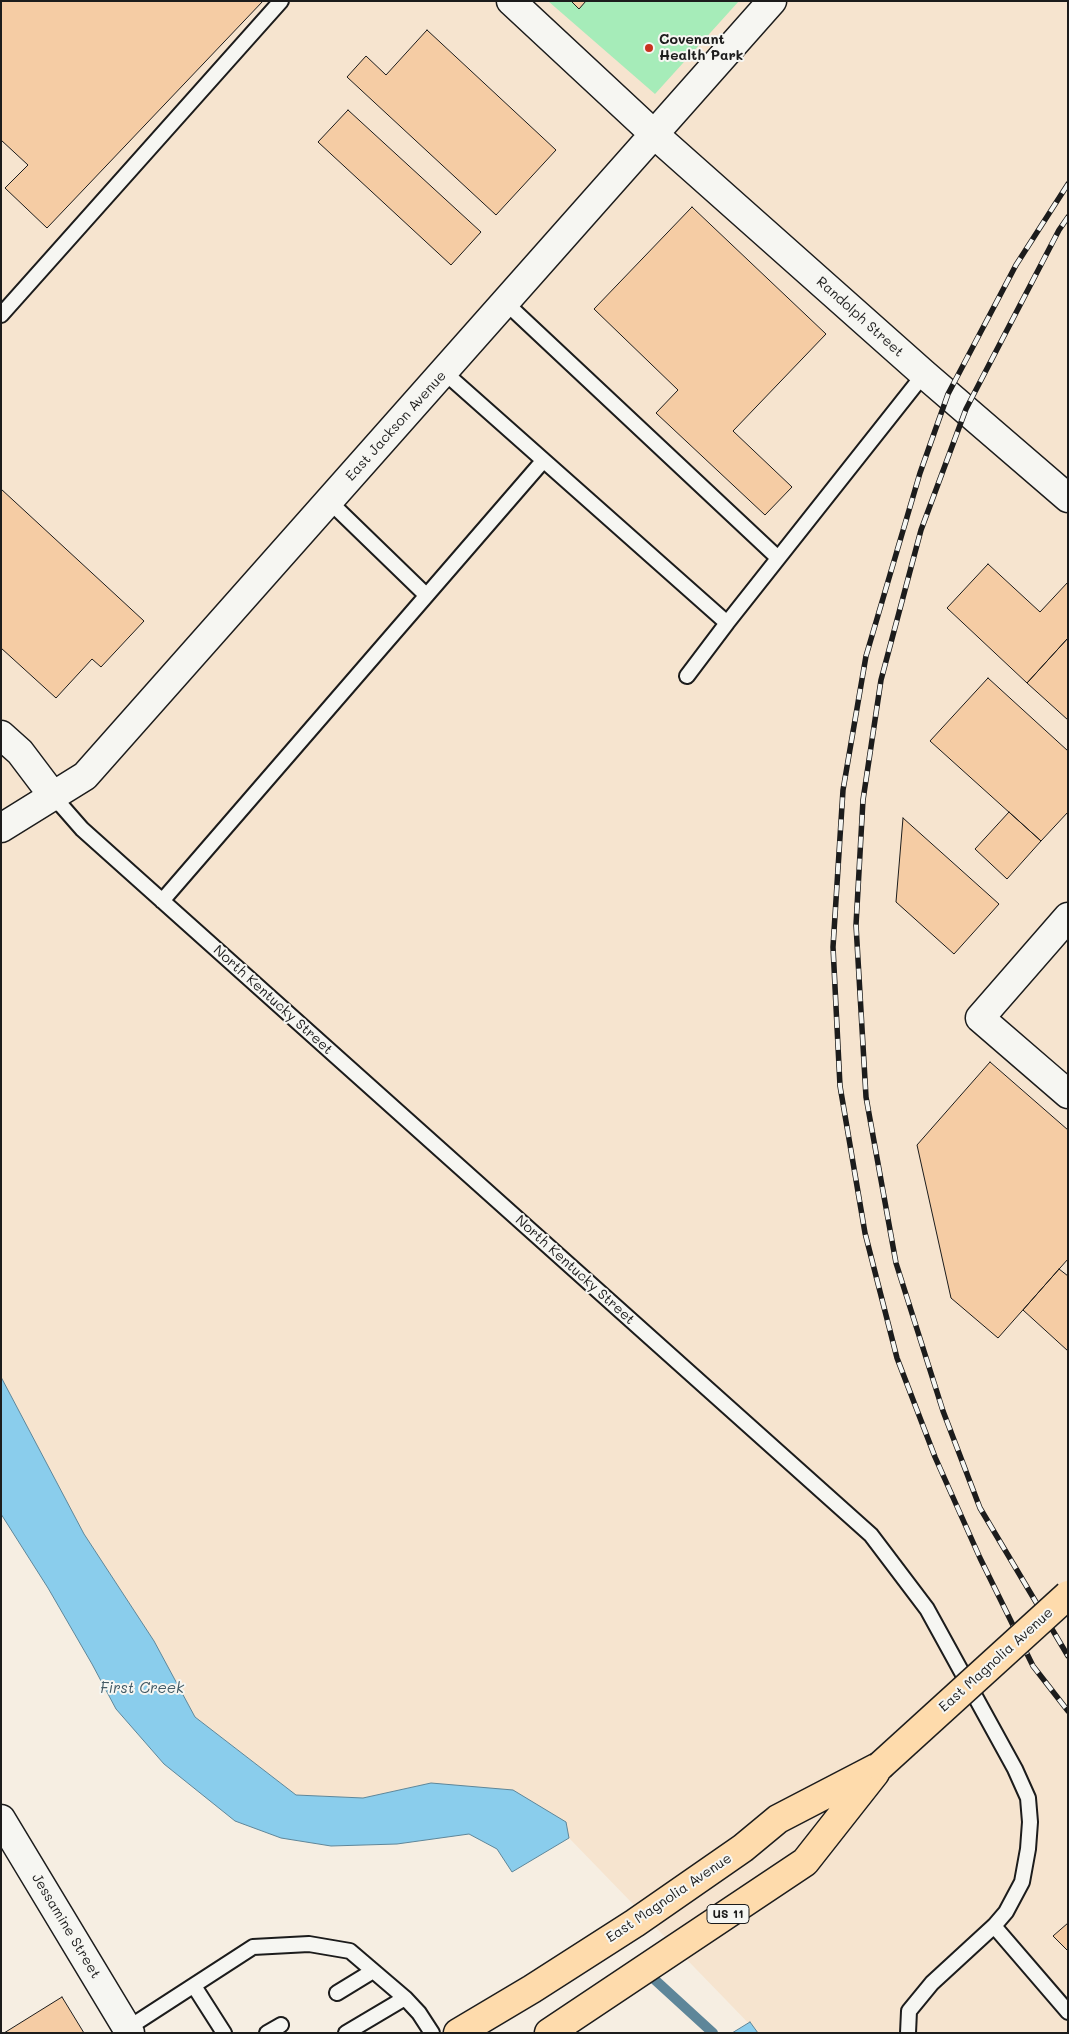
<!DOCTYPE html>
<html>
<head>
<meta charset="utf-8">
<style>
  body { margin:0 }
  #map { position:relative; width:1069px; height:2034px; overflow:hidden; background:#f6eee2; font-family:Mali,sans-serif }
  canvas { display:block }
  .frame { position:absolute; inset:0; border:2px solid #1c1c1c; pointer-events:none }
</style>
</head>
<body>
<div id="map">
<canvas width="1069" height="2034"></canvas>
<div class="frame"></div>
</div>
<script>
const ctx = document.querySelector('canvas').getContext('2d');
ctx.lineJoin = 'round';
function fill(path, color) { ctx.fillStyle = color; ctx.fill(path, 'evenodd'); }
const poly = rows => new Path2D(rows.map(r => 'M' + r).join(''));
function stroke(path, color, width, dash) { ctx.strokeStyle = color; ctx.lineWidth = width; ctx.lineCap = dash ? 'butt' : 'round'; ctx.setLineDash(dash || []); ctx.stroke(path); }
function drawText(font, color, halo, rows, align = 'center') {
  ctx.font = font + ' Mali,sans-serif'; ctx.lineWidth = 4; ctx.setLineDash([]); ctx.textBaseline = 'middle'; ctx.strokeStyle = halo; ctx.fillStyle = color; for (const [text, x, y, turn = 0] of rows) {
    ctx.save(); ctx.translate(x, y); ctx.rotate((+turn || 0) * Math.PI / 180); ctx.textAlign = isNaN(turn) ? turn : align; if (halo) ctx.strokeText(text, 0, 0); ctx.fillText(text, 0, 0); ctx.restore();
  }
}
fill(poly([
  [1,1,1068,1,1068,2033,758,2033,569,1838,566,1822,431,1783,363,1798,296,1795,195,1717,154,1641,84,1534,1,1377]
]), '#f6e4cf');
fill(poly([
  [548,1,739,1,655,94]
]), '#a6ecb9');
const water = poly([
  [1,1377,84,1534,154,1641,195,1717,296,1795,363,1798,431,1783,513,1790,566,1822,569,1838,512,1872,497,1849,469,1834,397,1844,331,1846,281,1838,235,1821,164,1764,116,1709,92,1664,48,1588,1,1514,1,1377],
  [750,2022,758,2033,732,2033,750,2022]
]);
fill(water, '#8acdec');
stroke(water, '#5e8699', 1);
stroke(poly([
  [654,1979,713,2033]
]), '#5e8699', 10);
const building = poly([
  [1,1,263,1,47,228,5,188,28,165,1,140,1,1],
  [571,1,586,1,579,9,571,1],
  [427,30,556,150,496,215,347,77,366,56,386,75,427,30],
  [348,110,481,232,451,265,318,142,348,110],
  [692,207,826,334,733,431,792,487,765,515,656,413,678,390,594,309,692,207],
  [1,489,144,621,101,667,92,659,56,698,1,648,1,489],
  [988,564,1040,612,1068,582,1068,638,1027,683,947,608,988,564],
  [1068,638,1068,720,1027,683,1068,638],
  [988,678,1068,751,1068,812,1041,841,930,741,988,678],
  [1009,812,1041,841,1007,879,975,849,1009,812],
  [903,818,999,904,954,954,896,902,903,818],
  [990,1062,1068,1130,1068,1259,998,1338,951,1298,917,1145,990,1062],
  [1059,1269,1068,1276,1068,1351,1023,1310,1059,1269],
  [1068,1923,1068,1951,1053,1936,1068,1923],
  [62,1997,84,2033,4,2033,62,1997]
]);
fill(building, '#f5cca4');
stroke(building, '#1c1c1c', 1);
const lane = poly([
  [506,303,778,558],
  [1,315,281,1],
  [444,372,727,623,924,374],
  [329,501,426,595],
  [687,676,727,623],
  [54,797,82,829,871,1535,927,1609,1015,1769,1028,1798,1030,1822,1028,1849,1022,1882,1006,1912,994,1926,932,1983,909,2011,908,2033],
  [162,901,543,461],
  [994,1926,1068,2012],
  [194,1986,224,2033],
  [337,1993,373,1971],
  [128,2028,253,1947,309,1944,350,1951,405,1998,419,2013,432,2033],
  [267,2033,281,2025],
  [346,2033,405,1998]
]);
const street = poly([
  [511,1,655,135,924,374,1068,498],
  [1,735,20,752,54,797],
  [1,828,85,776,772,1],
  [1068,917,980,1018,1068,1094],
  [1,1819,130,2033]
]);
const primary = poly([
  [458,2033,532,1989,635,1923,743,1848,778,1819,880,1766],
  [549,2033,805,1862,875,1773]
]);
stroke(lane, '#1c1c1c', 18);
stroke(street, '#1c1c1c', 31);
stroke(primary, '#1c1c1c', 31);
stroke(lane, '#f6f6f2', 14);
stroke(street, '#f6f6f2', 28);
stroke(primary, '#fedbac', 28);
const rail = poly([
  [1068,184,1016,265,948,394,920,473,866,656,843,790,833,947,840,1086,865,1233,897,1358,935,1457,980,1558,1033,1666,1068,1711],
  [1068,217,1059,230,966,409,921,530,881,680,863,800,856,925,866,1097,896,1263,943,1411,980,1508,1068,1656]
]);
stroke(rail, '#1c1c1c', 5.5);
stroke(rail, '#f6f6f2', 4, [11]);
const primaryBridge = poly([
  [880,1766,1068,1595]
]);
stroke(primaryBridge, '#1c1c1c', 31, []);
stroke(primaryBridge, '#fedbac', 28);
for (const [x, y, r, color] of [
  [649,48,5,"#c8321e"]
]) { const dot = new Path2D(); dot.arc(x, y, r, 0, 2 * Math.PI); ctx.fillStyle = color; ctx.fill(dot); stroke(dot, '#f6f6f2', 2); }
for (const [x, y, w] of [
  [728,1914,42]
]) { const box = new Path2D(); box.roundRect(x - w / 2, y - 9.5, w, 19, 4); ctx.fillStyle = '#f6f6f2'; ctx.fill(box); stroke(box, '#1c1c1c', 1); }
drawText('bold 12px', '#1c1c1c', null, [
  ["US 11",728,1914]
]);
drawText('bold 14px', '#1c1c1c', '#f6f6f2', [
  ["Covenant",659,40],
  ["Health Park",659,56]
], 'left');
drawText('14px', '#1c1c1c', '#f6f6f2', [
  ["Randolph Street",860,317,42],
  ["East Jackson Avenue",396,426,-48],
  ["North Kentucky Street",273,1000,42],
  ["North Kentucky Street",575,1270,42],
  ["East Magnolia Avenue",996,1660,-42],
  ["East Magnolia Avenue",669,1898,-34],
  ["Jessamine Street",66,1926,59]
]);
drawText('italic 15px', '#425a65', '#f6f6f2', [
  ["First Creek",142,1688]
]);
</script>
</body>
</html>
